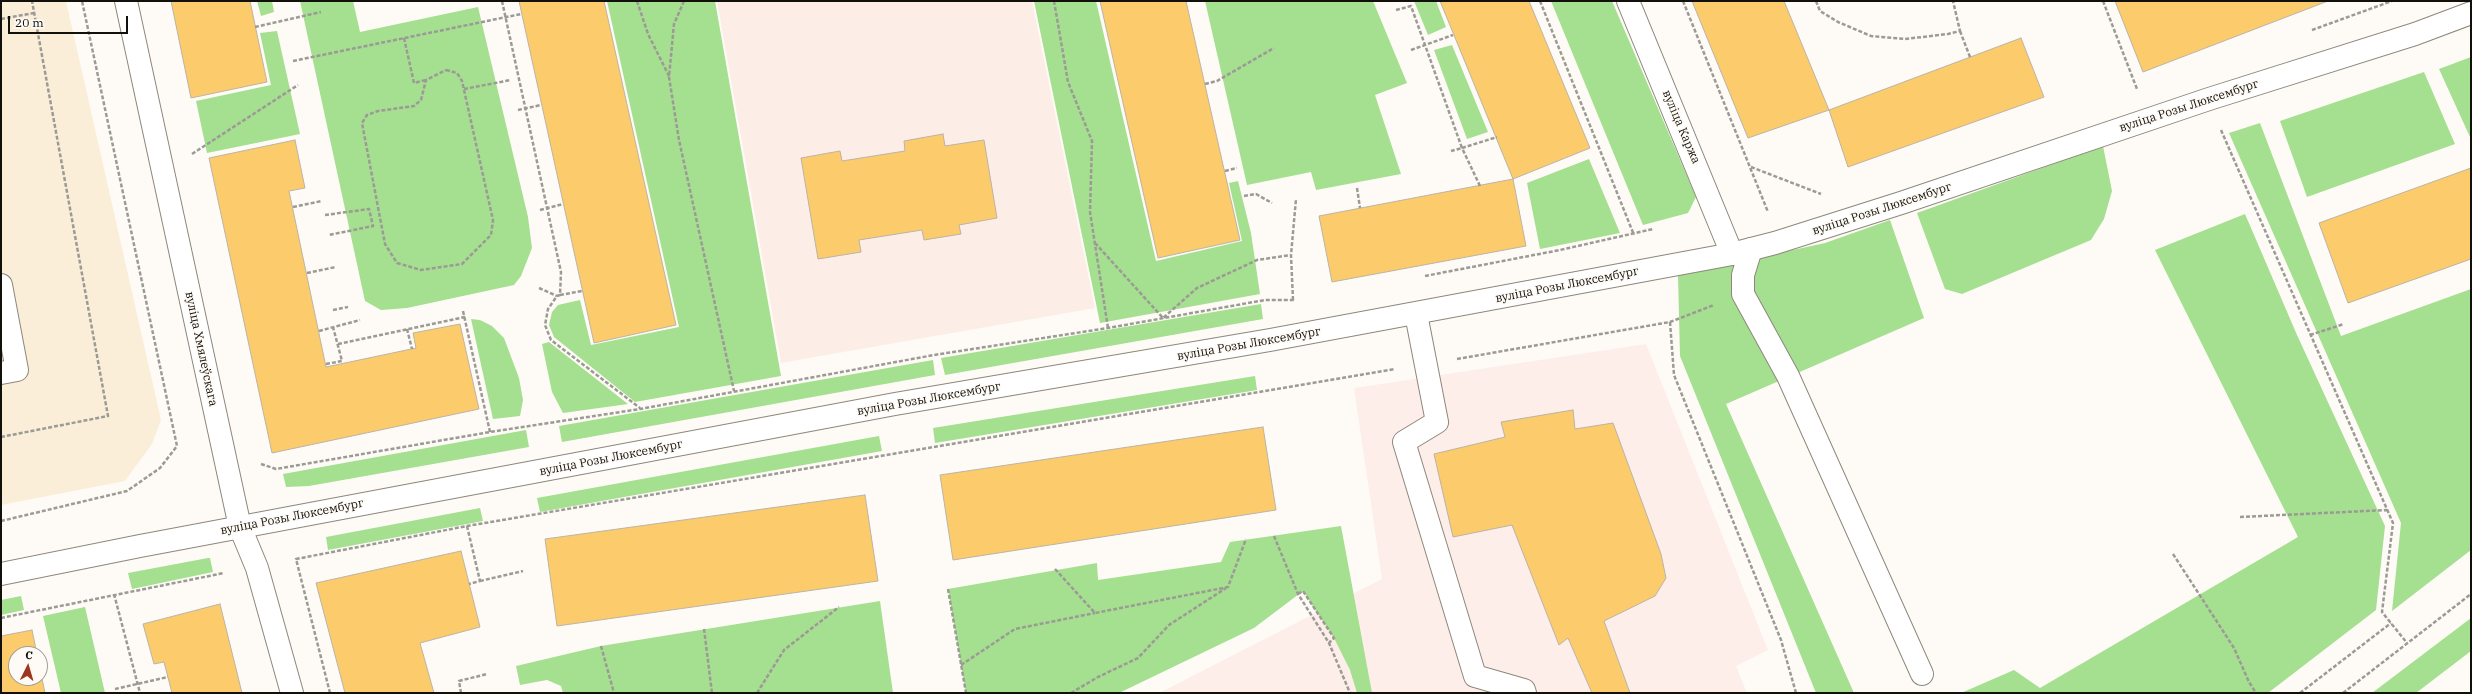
<!DOCTYPE html>
<html>
<head>
<meta charset="utf-8">
<style>
  body { margin:0 }
  #map { position:relative; width:2472px; height:694px; overflow:hidden; background:#fefbf6; font-family:"IBM Plex Serif",serif }
  canvas { display:block }
  .frame { position:absolute; inset:0; border:2px solid #12100b; pointer-events:none }
  .north { position:absolute; left:8px; top:646px; width:40px; height:40px; box-sizing:border-box; background:#fefbf6; border:1px solid #a09d98; border-radius:50%; rotate:5deg; font-size:11px; font-weight:700; line-height:16px; text-align:center; color:#12100b }
  .north::after { content:''; display:block; margin:auto; width:14px; height:18px; background:#9e351f; clip-path:polygon(50% 0,100% 100%,50% 72%,0 100%) }
  .scale { position:absolute; left:8px; top:16px; width:120px; height:18px; box-sizing:border-box; border:2px solid #12100b; border-top:0; padding-left:5px; font-size:12px; line-height:14px; white-space:nowrap; color:#12100b; -webkit-text-stroke:3px #fefbf6; paint-order:stroke }
</style>
</head>
<body>
<div id="map">
<canvas width="2472" height="694"></canvas>
<div class="frame"></div>
<div class="north">С</div>
<div class="scale">20 m</div>
</div>
<script>
const ctx = document.querySelector('canvas').getContext('2d');
ctx.lineJoin = 'round';
function fill(path, color) { ctx.fillStyle = color; ctx.fill(path, 'evenodd'); }
const poly = rows => new Path2D(rows.map(r => 'M' + r).join(''));
function stroke(path, color, width, dash) { ctx.strokeStyle = color; ctx.lineWidth = width; ctx.lineCap = dash ? 'butt' : 'round'; ctx.setLineDash(dash || []); ctx.stroke(path); }
function drawText(font, color, halo, rows, align = 'center') {
  ctx.font = font + ' "IBM Plex Serif",serif'; ctx.lineWidth = 3.5; ctx.setLineDash([]); ctx.textBaseline = 'middle'; ctx.strokeStyle = halo; ctx.fillStyle = color; for (const [text, x, y, turn = 0] of rows) {
    ctx.save(); ctx.translate(x, y); ctx.rotate((+turn || 0) * Math.PI / 180); ctx.textAlign = isNaN(turn) ? turn : align; if (halo) ctx.strokeText(text, 0, 0); ctx.fillText(text, 0, 0); ctx.restore();
  }
}
fill(poly([
  [1646,344,1768,650,1736,666,1747,693,1159,693,1382,579,1354,388]
]), '#fdeeea');
fill(poly([
  [1,1,66,1,161,420,152,444,125,481,1,505]
]), '#faeed9');
fill(poly([
  [717,1,1032,1,1095,308,781,363]
]), '#fceee7');
fill(poly([
  [257,1,272,1,274,12,261,16],
  [300,1,353,1,360,32,478,7,528,217,532,248,521,276,514,285,407,308,381,310,365,301],
  [607,1,715,1,781,376,635,402,554,337,549,325,552,312,558,305,580,300,591,345,679,327],
  [1034,1,1096,1,1156,261,1242,241,1229,183,1238,181,1251,233,1260,294,1100,323],
  [1205,1,1373,1,1407,83,1375,95,1401,174,1316,190,1311,172,1247,185],
  [1414,1,1436,1,1446,27,1428,35],
  [1551,1,1612,1,1696,197,1688,213,1643,225],
  [277,31,300,134,207,153,196,101,271,85,260,33],
  [1452,45,1488,132,1467,139,1434,50],
  [2471,57,2471,136,2470,137,2439,69],
  [2424,72,2455,144,2307,197,2280,121],
  [2260,123,2341,336,2471,289,2471,550,2392,611,2401,523,2229,133],
  [2103,146,2112,191,2104,219,2091,240,1962,294,1945,289,1917,213],
  [1589,159,1620,233,1540,249,1527,183],
  [2245,214,2297,335,2385,526,2376,610,2268,693,1961,693,2014,670,2040,688,2298,537,2155,250],
  [1890,220,1924,318,1726,404,1854,693,1816,693,1680,356,1678,275,1825,243],
  [1261,304,1263,319,945,375,941,358],
  [471,319,480,320,492,326,504,338,519,378,523,400,520,416,493,419],
  [549,342,628,404,563,413,552,392,542,344],
  [933,360,935,375,562,442,559,426],
  [1255,376,1257,390,935,443,933,428],
  [526,430,529,447,309,486,286,487,283,474],
  [879,436,882,451,540,512,537,498],
  [480,508,483,521,328,550,326,537],
  [1341,526,1372,693,1357,693,1350,670,1334,638,1303,591,1254,628,1119,693,966,693,948,589,1097,563,1098,580,1221,562,1230,542],
  [208,558,210,558,213,572,132,589,128,573],
  [21,596,24,610,1,615,1,600],
  [880,601,893,693,563,693,561,686,547,680,520,685,516,666,601,646],
  [85,607,105,693,61,693,43,616],
  [2471,618,2471,651,2416,693,2372,693]
]), '#a5df90');
const building = poly([
  [171,1,250,1,267,82,191,98,171,1],
  [519,1,604,1,676,325,594,343,519,1],
  [1100,1,1186,1,1240,240,1158,258,1100,1],
  [1440,1,1529,1,1590,148,1513,179,1440,1],
  [1692,1,1784,1,1829,110,1748,138,1692,1],
  [2115,1,2328,1,2143,72,2115,1],
  [2021,38,2044,97,1848,167,1829,110,2021,38],
  [943,134,945,146,984,140,997,218,959,225,961,234,924,240,922,230,859,240,861,252,818,259,801,158,840,151,842,161,905,151,904,141,943,134],
  [295,140,305,188,289,191,326,367,416,348,413,333,460,324,479,409,272,453,209,158,295,140],
  [2471,168,2471,259,2348,303,2319,223,2471,168],
  [1513,179,1526,246,1332,282,1319,216,1513,179],
  [1573,410,1575,429,1613,423,1661,554,1666,578,1655,596,1604,621,1630,693,1592,693,1568,638,1559,645,1512,525,1453,537,1434,454,1505,437,1501,422,1573,410],
  [1263,427,1276,510,953,560,940,475,1263,427],
  [865,495,878,581,557,626,545,539,865,495],
  [461,551,480,627,420,643,434,693,345,693,316,583,461,551],
  [220,604,242,693,172,693,164,662,154,664,143,624,220,604],
  [32,630,37,654,16,654,16,678,40,678,40,669,45,693,1,693,1,636,32,630]
]);
fill(building, '#fbcb6c');
stroke(building, '#bbb4a6', 1);
const service = poly([
  [1751,249,1743,275,1743,294,1788,376,1922,674],
  [1,285,17,370,1,373],
  [1416,314,1437,422,1404,442,1475,676,1524,690,1525,693]
]);
const minor = poly([
  [126,1,240,527,257,568,292,693],
  [1628,1,1732,254]
]);
const tertiary = poly([
  [1,574,140,546,895,404,1270,340,1732,254,1775,243,1901,203,2209,99,2415,34,2471,13]
]);
stroke(service, '#8e877b', 24);
stroke(minor, '#8e877b', 24);
stroke(tertiary, '#8e877b', 24);
stroke(poly([
  [502,1,561,272,560,295,557,296,548,309,545,325,551,340,640,408],
  [637,1,648,34,669,76],
  [684,1,674,24,669,77,679,140,734,391],
  [1054,1,1068,82,1092,141,1090,212,1108,328],
  [1540,1,1634,235],
  [1683,1,1768,212],
  [1816,1,1820,11,1838,22,1871,36,1905,39,1948,34,1960,31,1953,1],
  [2103,1,2137,89],
  [1396,10,1411,6,1462,148,1451,151],
  [1,19,34,13],
  [255,27,321,12],
  [2312,30,2392,1],
  [1960,31,1970,57],
  [404,38,414,83,426,80],
  [1411,50,1453,35],
  [293,61,521,14],
  [446,70,457,73,462,81,493,220,491,235,462,264,421,270,397,263,385,244,362,123,367,115,378,111,414,106,421,100,426,80,446,70],
  [1205,84,1217,81,1274,48],
  [464,89,511,80],
  [518,110,541,105],
  [2221,130,2393,523,2382,612,2407,643],
  [192,154,298,85],
  [1751,167,1821,194],
  [1225,171,1237,168],
  [1480,186,1462,148,1497,137],
  [1357,188,1360,208],
  [1244,196,1256,194,1272,203],
  [293,207,322,201],
  [540,210,563,204],
  [325,215,369,209,373,226,329,235],
  [1095,243,1163,318,1197,288,1257,260,1291,255],
  [307,273,336,267],
  [1425,276,1560,250,1653,229],
  [539,288,557,296],
  [560,295,582,291],
  [1293,300,1291,255,1296,199],
  [333,310,348,307],
  [463,311,490,432],
  [1670,322,1674,375,1781,640,1796,693],
  [407,329,412,349],
  [319,331,360,320],
  [2310,335,2344,324],
  [338,344,465,317],
  [1457,359,1670,322,1714,305],
  [326,364,342,361,333,327],
  [1,437,108,416,32,1],
  [261,464,276,469,490,432,640,409,934,355,1108,328,1265,300,1294,300],
  [2240,517,2387,510],
  [1,521,127,491,160,468,177,446,82,1],
  [467,526,480,581,469,584],
  [1274,536,1298,594,1329,643,1350,693],
  [2173,554,2234,648,2249,682,2256,693],
  [1055,569,1095,613,1228,587,1246,539],
  [480,581,523,571],
  [948,589,966,693],
  [114,594,140,693],
  [1298,594,1303,591,1334,638,1329,643],
  [1,618,224,573],
  [704,629,712,693],
  [601,646,614,693],
  [961,665,1015,629,1095,613],
  [115,689,168,677],
  [330,693,296,559,467,526,1395,369],
  [461,693,459,681,487,674],
  [757,693,784,650,839,607],
  [1071,693,1098,677,1138,658,1169,625,1226,588],
  [2300,693,2391,623],
  [2343,693,2471,594]
]), '#9c9a95', 2.5, [4, 2]);
stroke(service, '#fff', 22);
stroke(minor, '#fff', 22);
stroke(tertiary, '#fff', 22);
drawText('12px', '#12100b', '#fefbf6', [
  ["вуліца Розы Люксембург",2189,106,-18],
  ["вуліца Каржа",1681,127,67],
  ["вуліца Розы Люксембург",1882,209,-18],
  ["вуліца Розы Люксембург",1567,285,-11],
  ["вуліца Розы Люксембург",1249,344,-10],
  ["вуліца Хмялеўскага",201,349,78],
  ["вуліца Розы Люксембург",929,399,-10],
  ["вуліца Розы Люксембург",611,458,-11],
  ["вуліца Розы Люксембург",292,517,-11]
]);
</script>
</body>
</html>
